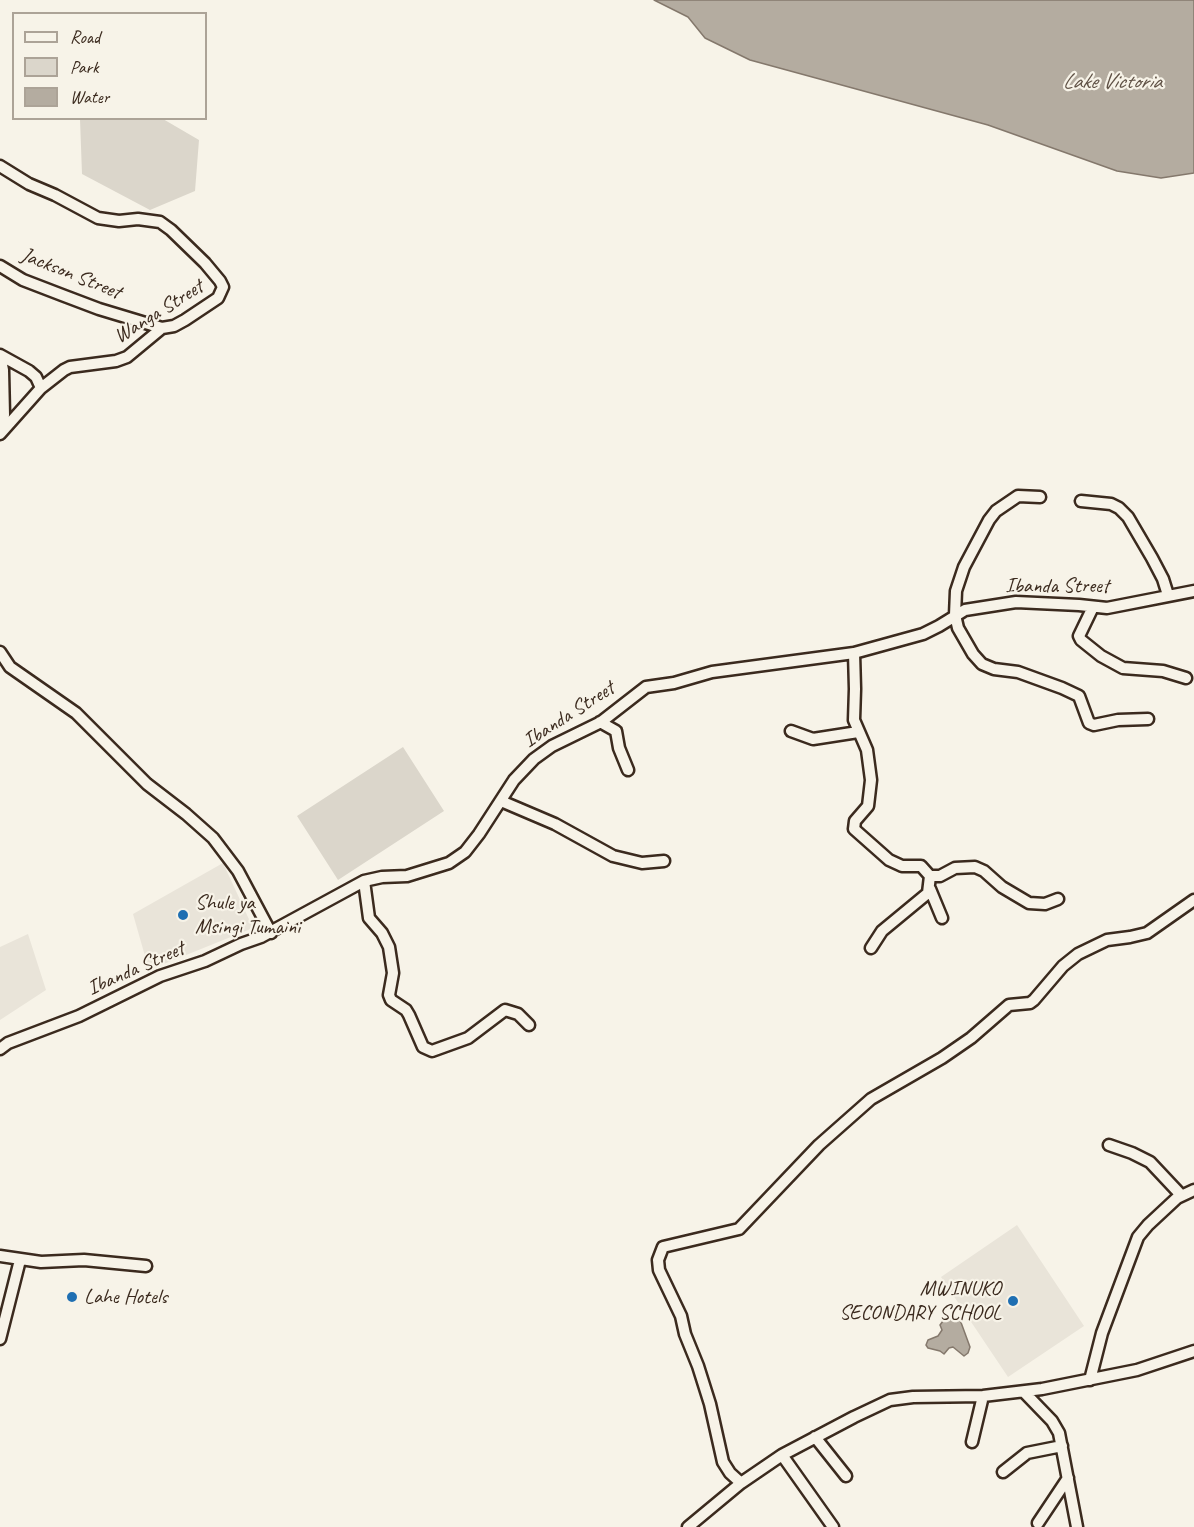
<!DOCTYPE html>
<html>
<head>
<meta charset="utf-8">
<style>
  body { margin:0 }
  #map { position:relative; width:1194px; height:1527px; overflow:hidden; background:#f7f3e8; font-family:Caveat,sans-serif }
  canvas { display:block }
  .legend { position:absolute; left:12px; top:12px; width:195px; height:108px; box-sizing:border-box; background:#f7f3e8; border:2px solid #aca397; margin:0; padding:8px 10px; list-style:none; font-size:18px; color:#3b2a1e }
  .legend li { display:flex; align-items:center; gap:12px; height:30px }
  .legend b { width:30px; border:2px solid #aca397 }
</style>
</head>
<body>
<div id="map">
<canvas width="1194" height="1527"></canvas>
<ul class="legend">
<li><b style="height:8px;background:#f7f3e8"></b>Road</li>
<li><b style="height:16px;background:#dbd6cb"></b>Park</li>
<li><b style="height:16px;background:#b4aca0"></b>Water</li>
</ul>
</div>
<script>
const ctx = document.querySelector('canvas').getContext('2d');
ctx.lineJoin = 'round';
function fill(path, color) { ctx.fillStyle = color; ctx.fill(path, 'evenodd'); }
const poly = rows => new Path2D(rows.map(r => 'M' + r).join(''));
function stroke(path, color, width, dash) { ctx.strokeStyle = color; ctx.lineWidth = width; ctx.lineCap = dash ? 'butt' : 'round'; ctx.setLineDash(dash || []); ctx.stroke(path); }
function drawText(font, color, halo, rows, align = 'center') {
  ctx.font = font + ' Caveat,sans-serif'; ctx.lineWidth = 4.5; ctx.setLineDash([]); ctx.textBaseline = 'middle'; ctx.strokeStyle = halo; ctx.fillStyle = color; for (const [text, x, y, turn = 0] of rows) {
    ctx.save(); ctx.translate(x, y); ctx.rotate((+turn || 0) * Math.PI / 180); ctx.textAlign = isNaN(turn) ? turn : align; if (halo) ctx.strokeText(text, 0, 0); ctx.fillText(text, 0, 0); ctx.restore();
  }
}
fill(poly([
  [223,863,253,928,149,970,133,914],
  [28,934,46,990,0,1020,0,947],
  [1017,1225,1084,1326,1008,1377,941,1277]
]), '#e9e4d9');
fill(poly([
  [80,119,163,119,199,140,195,191,150,210,82,174],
  [403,747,444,811,338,880,297,816]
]), '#dbd6cb');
const water = poly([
  [654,0,1194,0,1194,173,1161,178,1117,171,988,125,750,60,705,38,688,17,654,0],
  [959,1317,970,1347,968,1353,964,1356,953,1347,949,1348,944,1354,940,1351,928,1348,926,1345,928,1340,938,1336,942,1330,940,1325,943,1321,959,1317]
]);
fill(water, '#b4aca0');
stroke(water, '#84786c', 1.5);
const minor = poly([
  [0,166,29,184,55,195,98,218,119,221,138,219,160,222,171,230,205,263,220,281,223,287,218,298,185,320,174,326,162,328,127,357,116,361,70,367,64,370,41,388,0,434],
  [0,266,23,280,62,295,99,309,162,328],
  [0,355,29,371,36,377,41,388],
  [0,427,4,415,3,370,0,355],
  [1040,497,1018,496,996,511,989,520,964,567,956,591,955,615,958,628,973,654,982,664,994,669,1018,672,1062,688,1079,696,1089,723,1094,725,1118,720,1148,719],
  [1081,501,1111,504,1119,508,1128,517,1152,558,1163,579,1168,595],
  [1093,607,1079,636,1081,640,1101,656,1123,668,1163,671,1186,678],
  [0,652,10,667,76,713,147,784,186,814,213,838,238,871,271,933],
  [854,653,855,689,854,720,867,750,871,780,868,806,855,821,854,829,889,860,902,866,921,866,930,876,940,876,955,868,975,867,984,871,1002,887,1029,903,1045,904,1058,899],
  [600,722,616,731,619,748,628,770],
  [791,731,813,739,858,732],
  [501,801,555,824,613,856,642,863,664,861],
  [364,881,369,918,382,933,389,947,393,973,389,995,391,1000,406,1010,409,1015,423,1047,432,1051,468,1038,505,1010,518,1014,529,1025],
  [930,889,942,918],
  [871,948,882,931,928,893,930,876],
  [0,1049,8,1043,79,1016,160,976,205,961,241,944,261,937,364,881,382,877,407,876,449,863,465,852,479,834,514,780,534,759,552,746,601,722,646,687,674,683,712,672,854,653,923,634,939,626,965,610,1016,602,1079,605,1107,608,1194,591],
  [1109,1145,1132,1153,1150,1162,1181,1195],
  [0,1256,41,1262,84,1260,146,1266],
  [0,1339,20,1260],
  [1090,1380,1102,1333,1138,1237,1148,1225,1177,1198,1194,1190],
  [1024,1392,1052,1421,1059,1433,1077,1527],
  [815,1437,846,1476],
  [972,1442,983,1396],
  [782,1455,833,1527],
  [1003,1472,1027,1453,1062,1446],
  [741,1483,730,1473,723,1462,710,1404,698,1366,685,1334,681,1316,659,1270,658,1260,663,1247,739,1229,819,1145,871,1099,942,1058,971,1038,1009,1005,1030,1003,1034,1000,1063,966,1078,954,1107,940,1130,937,1147,933,1194,900],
  [1038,1523,1068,1478],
  [688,1527,741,1483,782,1455,854,1417,890,1400,913,1397,983,1396,1042,1389,1137,1370,1194,1351]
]);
stroke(minor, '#3b2a1e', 15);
stroke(minor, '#f7f3e8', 10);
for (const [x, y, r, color] of [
  [183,915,6,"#1f6fb2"],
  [72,1297,6,"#1f6fb2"],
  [1013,1301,6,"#1f6fb2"]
]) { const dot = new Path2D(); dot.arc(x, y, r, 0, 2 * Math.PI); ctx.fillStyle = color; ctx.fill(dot); stroke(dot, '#f7f3e8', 2); }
drawText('21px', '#3b2a1e', '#f7f3e8', [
  ["Jackson Street",71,274,22],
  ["Wanga Street",159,312,-32],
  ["Ibanda Street",1057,586],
  ["Ibanda Street",569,715,-33],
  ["Ibanda Street",136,969,-24]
]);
drawText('21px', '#3b2a1e', '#f7f3e8', [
  ["Shule ya",195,903],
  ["Msingi Tumaini",195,927],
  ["MWINUKO",1001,1289,"right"],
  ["SECONDARY SCHOOL",1001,1313,"right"],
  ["Lahe Hotels",84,1297]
], 'left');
drawText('italic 22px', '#5f5145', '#f7f3e8', [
  ["Lake Victoria",1112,82]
]);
</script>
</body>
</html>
